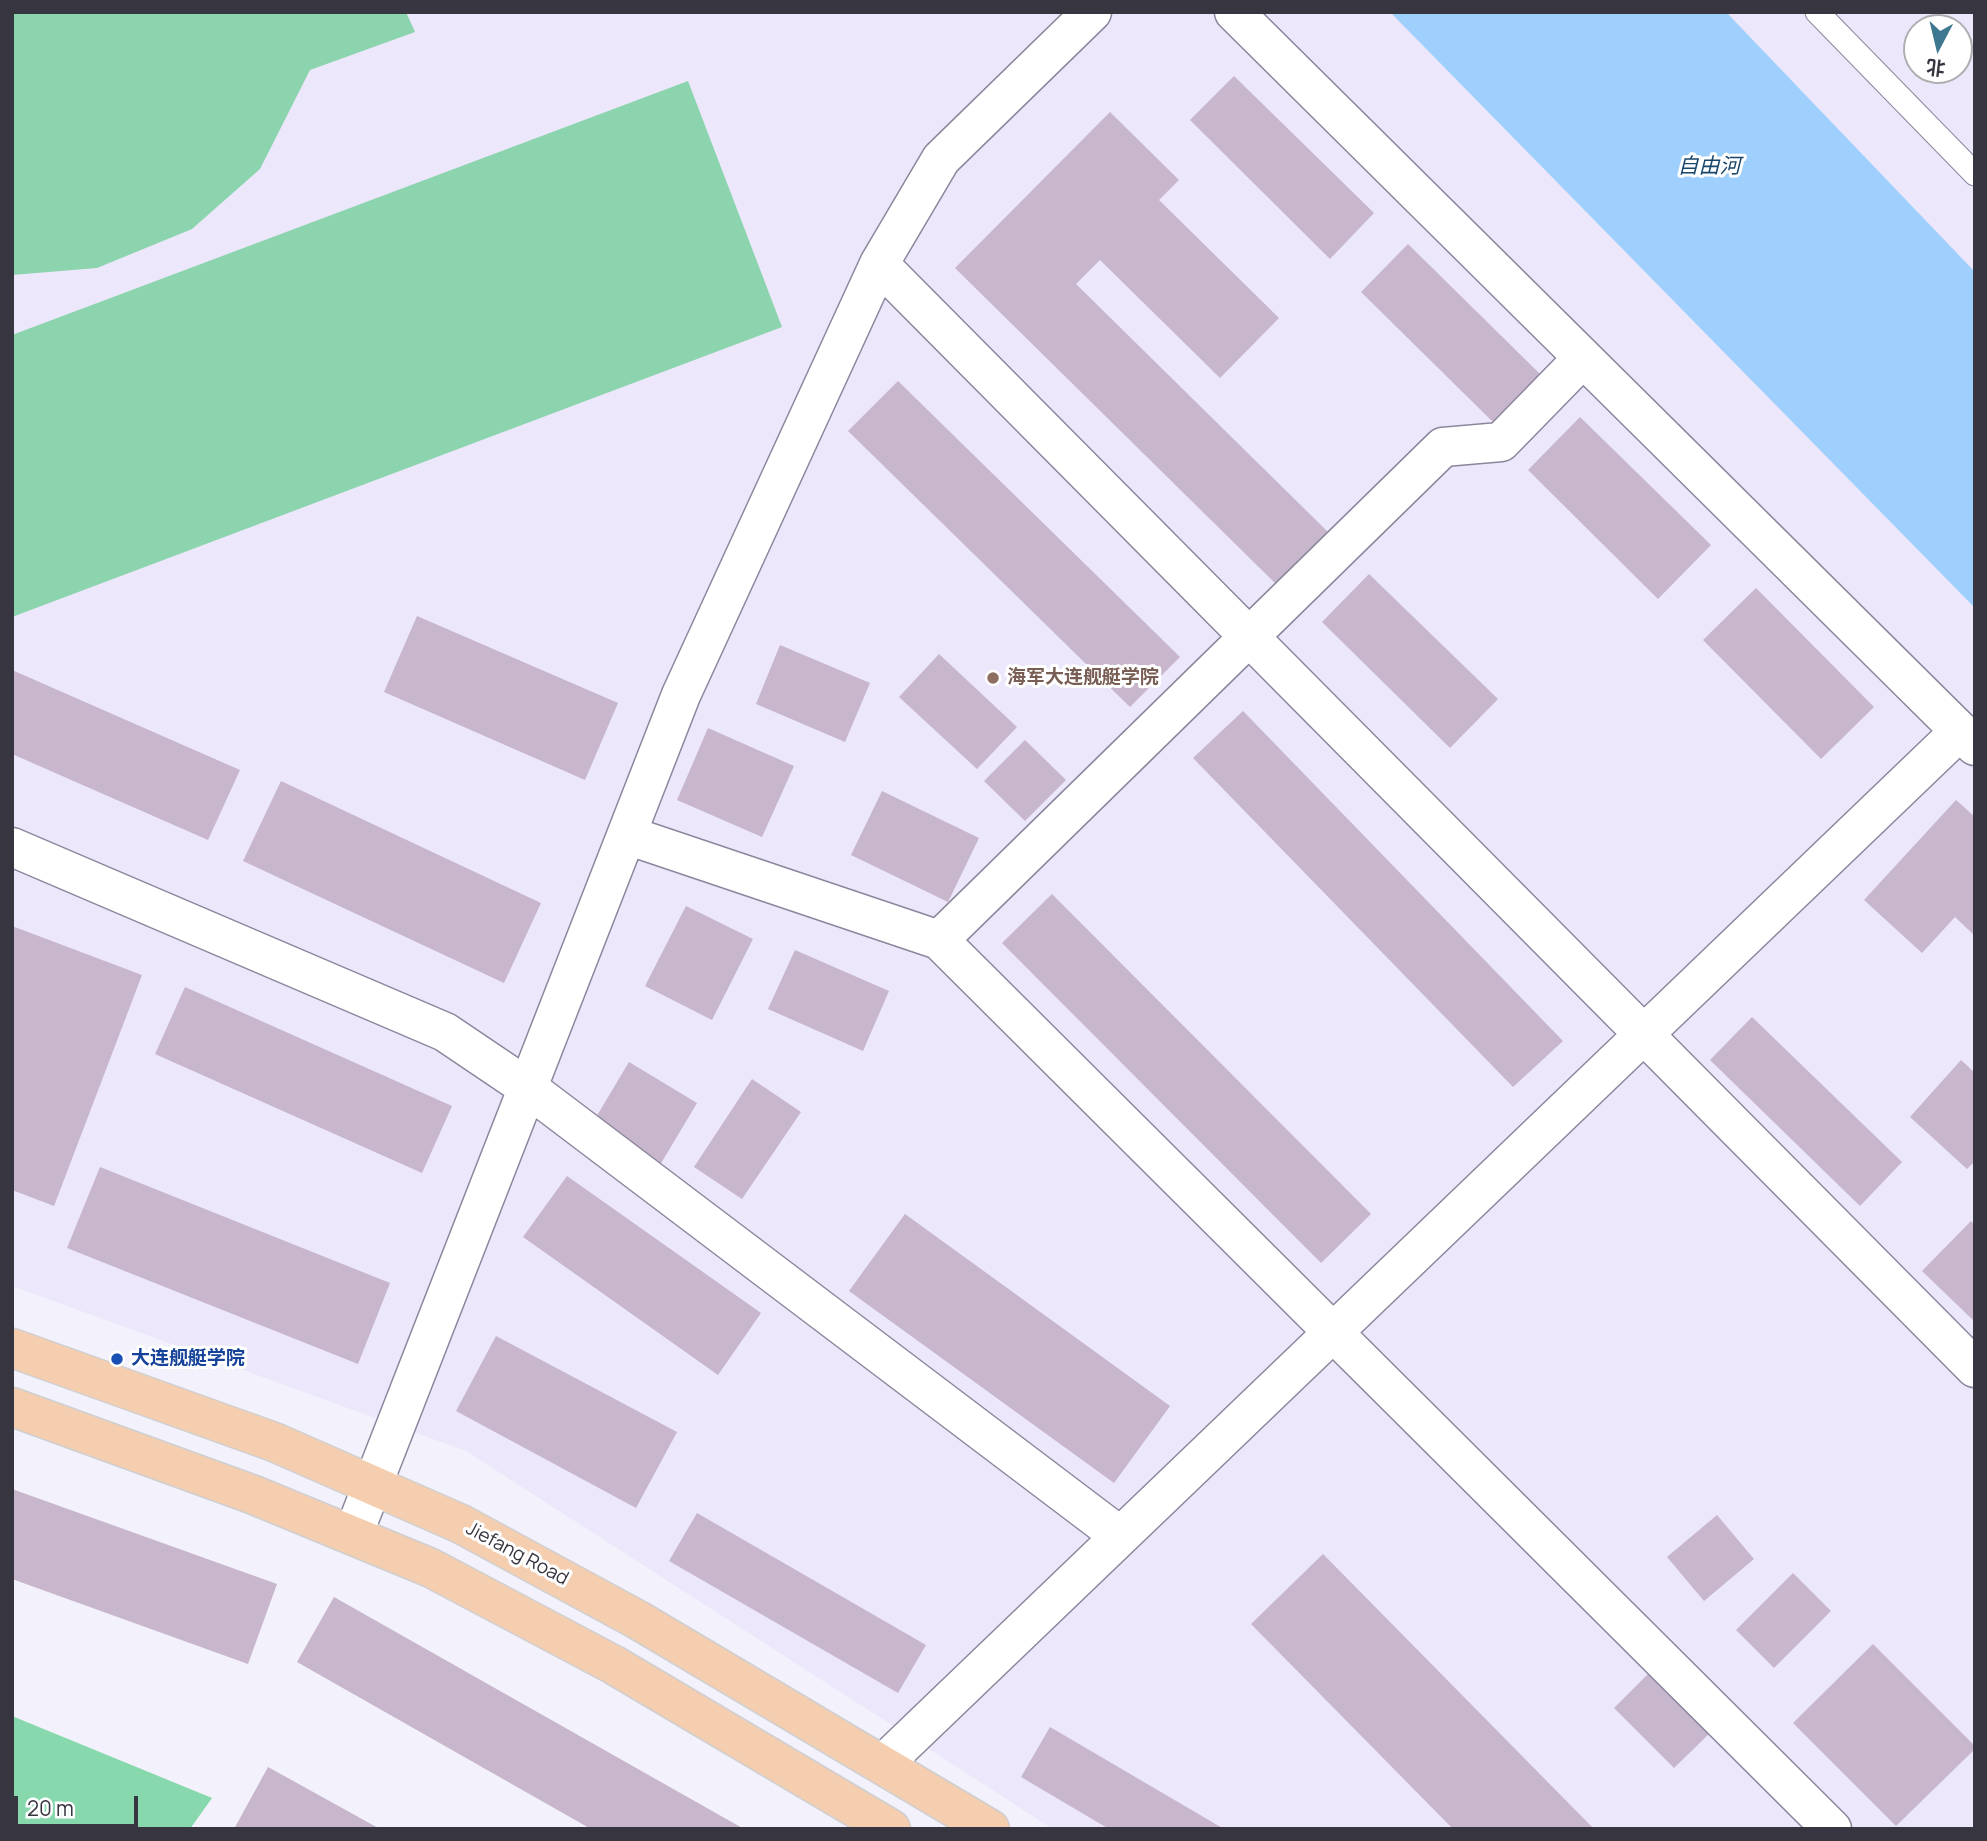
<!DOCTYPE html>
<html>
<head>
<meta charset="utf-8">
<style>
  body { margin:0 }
  #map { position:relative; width:1987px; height:1841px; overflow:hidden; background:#f3f1fb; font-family:Manrope,"Noto Sans SC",sans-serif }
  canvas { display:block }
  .frame { position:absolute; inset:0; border:14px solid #37353f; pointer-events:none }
  .north { position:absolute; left:1903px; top:14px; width:70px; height:70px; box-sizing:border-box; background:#fff; border:2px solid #afaeb2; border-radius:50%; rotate:187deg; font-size:19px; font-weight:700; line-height:28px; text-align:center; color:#37353f }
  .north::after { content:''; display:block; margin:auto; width:24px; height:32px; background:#3d7890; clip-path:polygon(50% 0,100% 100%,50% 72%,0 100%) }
  .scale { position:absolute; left:14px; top:1796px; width:124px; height:32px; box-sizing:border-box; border:4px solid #37353f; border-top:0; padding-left:9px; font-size:21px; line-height:24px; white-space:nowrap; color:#37353f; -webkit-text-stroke:5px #fff; paint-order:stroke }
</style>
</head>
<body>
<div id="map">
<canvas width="1987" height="1841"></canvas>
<div class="frame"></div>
<div class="north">北</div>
<div class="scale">20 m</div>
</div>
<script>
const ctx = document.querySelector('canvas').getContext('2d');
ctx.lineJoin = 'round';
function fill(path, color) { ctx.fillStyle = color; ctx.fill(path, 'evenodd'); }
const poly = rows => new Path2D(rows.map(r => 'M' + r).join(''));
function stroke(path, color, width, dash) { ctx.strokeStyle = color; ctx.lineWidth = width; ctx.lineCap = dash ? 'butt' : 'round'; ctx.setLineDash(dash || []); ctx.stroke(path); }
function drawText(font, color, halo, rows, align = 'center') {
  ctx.font = font + ' Manrope,"Noto Sans SC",sans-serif'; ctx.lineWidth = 6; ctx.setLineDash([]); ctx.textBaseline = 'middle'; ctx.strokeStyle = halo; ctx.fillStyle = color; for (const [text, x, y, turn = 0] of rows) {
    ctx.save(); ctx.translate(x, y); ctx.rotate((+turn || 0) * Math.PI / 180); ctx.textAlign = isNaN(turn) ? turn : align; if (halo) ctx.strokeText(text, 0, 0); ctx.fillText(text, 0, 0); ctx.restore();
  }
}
fill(poly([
  [12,12,1975,12,1975,1829,1053,1829,466,1451,12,1286],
  [1917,28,1959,28,1959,70,1917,70]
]), '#ece7fb');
fill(poly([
  [12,12,406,12,415,32,310,70,260,169,192,229,97,268,12,275],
  [688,81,782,327,12,617,12,335]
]), '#8cd4ad');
fill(poly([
  [12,1716,212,1798,190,1829,12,1829]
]), '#87d9ad');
fill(poly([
  [1390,12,1726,12,1975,272,1975,608]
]), '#9fd0fd');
fill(poly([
  [1234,76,1374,213,1330,259,1190,120],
  [1110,112,1179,180,1159,200,1279,318,1220,378,1100,260,1076,284,1329,533,1278,586,955,268],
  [1408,244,1541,375,1494,423,1361,292],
  [898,381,1180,657,1130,707,848,431],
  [1580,417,1711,545,1658,599,1528,470],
  [1369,574,1498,699,1450,748,1322,622],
  [1756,588,1874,707,1821,759,1703,640],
  [417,616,618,703,585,780,384,692],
  [780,645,870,683,845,742,756,704],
  [939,654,1017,727,977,769,899,697],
  [12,670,240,770,208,840,12,754],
  [1243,711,1563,1041,1513,1087,1193,758],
  [708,728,794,766,762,837,677,800],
  [1025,740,1066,780,1025,821,984,781],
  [281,781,541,903,504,983,243,861],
  [882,791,979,838,948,902,851,855],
  [1956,800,1975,817,1975,936,1955,917,1922,953,1864,900],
  [1052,894,1371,1214,1321,1263,1002,943],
  [686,906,753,939,712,1020,645,986],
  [12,926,142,975,54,1206,12,1190],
  [795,950,889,991,863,1051,768,1009],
  [185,987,452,1106,422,1173,155,1054],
  [1752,1017,1902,1162,1860,1206,1710,1060],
  [1961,1060,1975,1073,1975,1161,1967,1169,1910,1117],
  [629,1062,697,1103,660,1165,592,1124],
  [752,1079,801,1112,742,1199,694,1167],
  [100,1167,390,1283,358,1364,67,1248],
  [567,1176,761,1313,718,1375,523,1237],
  [905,1214,1170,1406,1114,1483,849,1291],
  [1971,1221,1975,1225,1975,1322,1922,1271],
  [496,1336,677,1432,636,1508,456,1411],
  [12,1489,277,1584,248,1664,12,1579],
  [697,1513,926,1645,898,1693,669,1561],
  [1717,1515,1754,1559,1704,1601,1667,1557],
  [1323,1554,1594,1829,1453,1829,1251,1624],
  [1793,1573,1831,1611,1774,1668,1736,1630],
  [334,1597,744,1829,591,1829,297,1662],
  [1873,1644,1975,1746,1975,1749,1896,1826,1793,1723],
  [1653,1669,1713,1730,1674,1768,1614,1708],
  [1050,1727,1224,1829,1109,1829,1021,1777],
  [268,1767,380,1829,234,1829]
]), '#c7b6cc');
const lane = poly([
  [1817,12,1975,174]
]);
const street = poly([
  [1234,12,1975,746],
  [879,264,1975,1368],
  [627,835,939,940,1832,1829],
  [12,847,445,1032,528,1088,1120,1536],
  [939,940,1443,447,1501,442,1583,358],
  [353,1535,681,695,879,264,941,159,1092,12],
  [883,1764,1960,731]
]);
const primary = poly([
  [12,1348,274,1442,461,1524,638,1620,990,1829],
  [12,1407,254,1495,431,1568,614,1665,891,1829]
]);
stroke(lane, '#8c869d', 25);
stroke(street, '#8c869d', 41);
stroke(primary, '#cfcfd1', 41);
stroke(lane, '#fff', 23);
stroke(street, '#fff', 38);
stroke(primary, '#f5ceb0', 38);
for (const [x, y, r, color] of [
  [993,678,7,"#8d6e63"],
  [117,1359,7,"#1a4fb4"]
]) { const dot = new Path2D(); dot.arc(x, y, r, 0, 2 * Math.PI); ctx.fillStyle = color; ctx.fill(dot); stroke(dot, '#fff', 2.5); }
drawText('bold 19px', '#785e54', '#fff', [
  ["海军大连舰艇学院",1007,678]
], 'left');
drawText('bold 19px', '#164399', '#fff', [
  ["大连舰艇学院",131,1359]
], 'left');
drawText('19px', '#37353f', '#fff', [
  ["Jiefang Road",517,1554,28]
]);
drawText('italic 21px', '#19466b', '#fff', [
  ["自由河",1709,167]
]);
</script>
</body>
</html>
